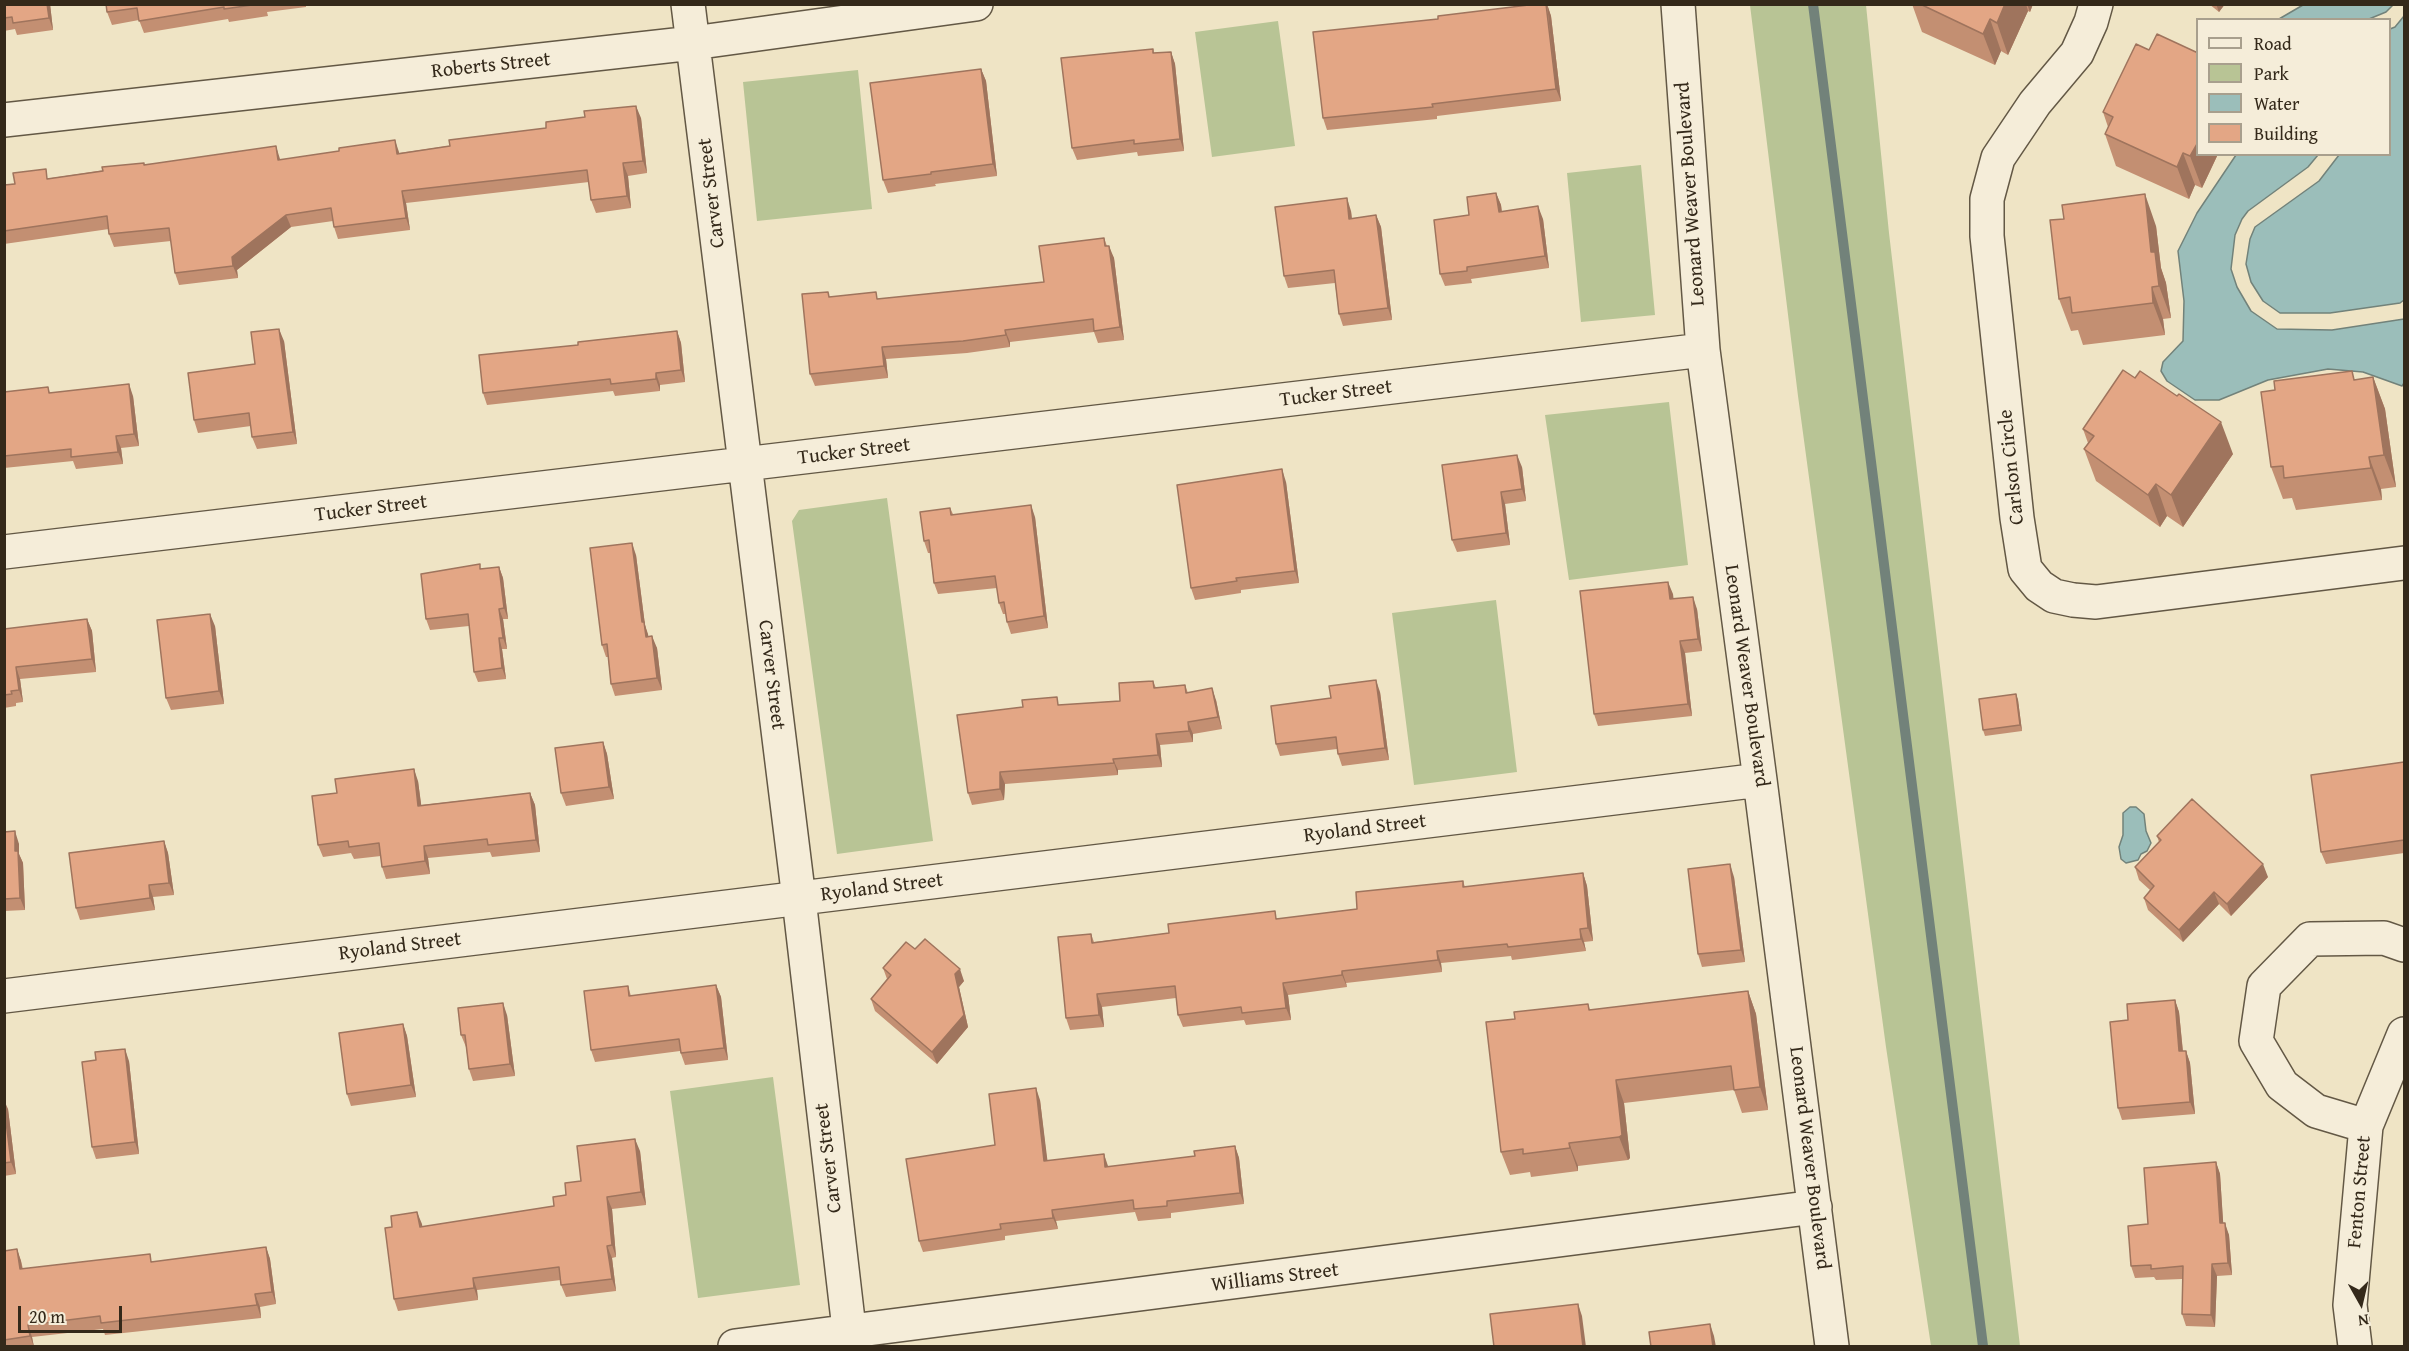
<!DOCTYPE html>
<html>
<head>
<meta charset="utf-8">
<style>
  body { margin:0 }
  #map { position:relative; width:2409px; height:1351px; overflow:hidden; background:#efe4c5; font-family:"Gentium Book Plus",serif }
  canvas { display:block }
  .frame { position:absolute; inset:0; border:6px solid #34291a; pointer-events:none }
  .legend { position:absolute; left:2196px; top:18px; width:195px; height:138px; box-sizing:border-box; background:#f5edd9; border:2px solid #a89f8d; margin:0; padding:8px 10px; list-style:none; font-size:18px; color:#34291a }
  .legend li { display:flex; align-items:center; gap:12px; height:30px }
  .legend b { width:30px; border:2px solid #a89f8d }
  .north { position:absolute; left:2331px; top:1273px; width:60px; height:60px; -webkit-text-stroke:4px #f5edd9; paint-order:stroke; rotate:172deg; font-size:16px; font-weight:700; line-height:24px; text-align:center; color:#34291a }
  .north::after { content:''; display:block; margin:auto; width:21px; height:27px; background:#34291a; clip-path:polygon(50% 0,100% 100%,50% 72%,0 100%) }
  .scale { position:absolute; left:18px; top:1306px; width:104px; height:27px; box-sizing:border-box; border:3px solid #34291a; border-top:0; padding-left:8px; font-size:18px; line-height:21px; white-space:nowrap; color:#34291a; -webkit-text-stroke:4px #f5edd9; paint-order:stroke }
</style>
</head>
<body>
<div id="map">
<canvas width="2409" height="1351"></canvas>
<div class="frame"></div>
<ul class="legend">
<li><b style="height:8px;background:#f5edd9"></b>Road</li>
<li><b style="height:16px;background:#b8c495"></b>Park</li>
<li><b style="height:16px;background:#9bbeba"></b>Water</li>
<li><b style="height:16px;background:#e3a685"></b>Building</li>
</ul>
<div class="north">N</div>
<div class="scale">20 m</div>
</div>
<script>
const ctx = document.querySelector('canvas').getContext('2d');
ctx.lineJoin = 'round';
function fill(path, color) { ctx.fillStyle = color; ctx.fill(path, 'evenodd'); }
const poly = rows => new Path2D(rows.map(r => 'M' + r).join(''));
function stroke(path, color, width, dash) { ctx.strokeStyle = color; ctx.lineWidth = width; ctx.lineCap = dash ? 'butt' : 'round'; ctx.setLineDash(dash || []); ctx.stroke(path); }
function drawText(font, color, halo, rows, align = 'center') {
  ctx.font = font + ' "Gentium Book Plus",serif'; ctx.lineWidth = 6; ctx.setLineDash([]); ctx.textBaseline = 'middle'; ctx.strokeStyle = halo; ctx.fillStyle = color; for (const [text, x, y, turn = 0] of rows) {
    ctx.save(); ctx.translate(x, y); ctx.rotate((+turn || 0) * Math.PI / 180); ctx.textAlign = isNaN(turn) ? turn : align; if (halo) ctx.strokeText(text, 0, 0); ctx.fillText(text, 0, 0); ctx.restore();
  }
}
fill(poly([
  [1750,5,1866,5,1889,233,2020,1346,1931,1346,1886,1047,1798,396],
  [1278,21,1295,146,1212,157,1195,32],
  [858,70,872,209,757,221,743,82],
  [1641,165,1655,315,1581,322,1567,173],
  [1669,402,1688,565,1569,580,1545,415],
  [887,498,933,841,837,854,792,521,799,510],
  [1496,600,1517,772,1414,785,1392,613],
  [773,1077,800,1285,698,1298,670,1091]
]), '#b8c495');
const water = poly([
  [2303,5,2303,4,2393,5,2386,12,2369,19,2279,19,2303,5],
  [2404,16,2404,300,2400,303,2330,313,2280,313,2263,301,2251,282,2246,264,2250,239,2255,227,2319,181,2339,155,2390,154,2390,29,2395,27,2404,16],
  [2236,155,2318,155,2308,167,2248,211,2242,219,2235,235,2231,269,2237,287,2251,311,2277,329,2332,330,2404,319,2404,383,2402,386,2363,372,2328,369,2268,380,2219,400,2195,400,2167,381,2161,371,2163,362,2183,341,2184,301,2178,251,2197,213,2236,155],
  [2130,807,2136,807,2144,814,2146,831,2151,843,2147,851,2141,854,2138,860,2126,863,2121,859,2119,847,2123,835,2123,813,2130,807]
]);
fill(water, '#9bbeba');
stroke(water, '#72827a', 1.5);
stroke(poly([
  [1813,4,1983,1346]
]), '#72827a', 10);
const minor = poly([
  [688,4,799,899,851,1346],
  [1678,4,1703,350,1760,780,1832,1346],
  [2096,4,2091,22,2077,53,2035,103,1998,158,1987,199,1987,236,2017,518,2025,569,2039,586,2054,596,2073,600,2096,602,2404,563],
  [4,120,693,43,976,4],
  [4,552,1703,350],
  [4,996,1760,780],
  [2366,1126,2316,1111,2282,1085,2256,1041,2264,986,2310,939,2384,938,2404,945],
  [735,1346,1815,1207],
  [2355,1346,2350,1305,2366,1126,2404,1034]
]);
stroke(minor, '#635845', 36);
stroke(minor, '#f5edd9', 33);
fill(poly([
  [4,4,50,4,53,30,17,35,15,29,4,31],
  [106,4,306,4,306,7,267,12,268,16,229,22,228,19,144,33,139,20,112,25,107,12],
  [1547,4,1551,16,1561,101,1437,116,1437,119,1327,130,1323,118,1438,19],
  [1912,4,2033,4,2030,12,2028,11,2008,55,2001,51,1995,65,1922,32],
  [2209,4,2225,4,2219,12],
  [1153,49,1154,53,1171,52,1175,64,1184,151,1138,156,1137,152,1077,160,1072,148],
  [981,69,986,81,997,176,935,184,936,186,888,193,883,180],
  [2103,112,2198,154,2218,154,2202,188,2195,185,2189,199,2116,166,2105,134,2108,127],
  [641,118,647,173,628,176,631,208,596,213,591,200,589,182,406,203,410,230,338,239,334,227,333,221,291,227,237,270,238,278,179,285,175,273,171,241,114,247,109,234,109,229,4,244,4,185,145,164,281,160,399,153],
  [1496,193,1501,205,1502,212,1543,219,1549,268,1471,279,1472,283,1445,286,1440,274,1469,215],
  [1351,211,1352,219,1376,215,1381,227,1392,320,1343,326,1339,314,1335,283,1288,288,1284,276],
  [2156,226,2161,268,2166,283,2171,318,2163,319,2165,335,2083,345,2078,330,2071,331,2059,299],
  [1104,238,1107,246,1114,258,1124,340,1098,343,1094,332,1010,342,1010,347,967,353,886,359,888,378,815,386,810,374,830,297,879,299,1044,282],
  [677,331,681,343,685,382,660,385,660,391,615,396,613,391,487,405,483,393,578,345],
  [284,341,297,444,257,449,252,437,251,426,198,433,194,420,255,364],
  [2373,377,2385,409,2396,487,2381,489,2382,500,2296,510,2292,498,2283,499,2271,467,2356,380],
  [48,387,50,393,133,396,139,446,121,448,123,464,76,469,73,461,4,468,4,392],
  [2083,429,2233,454,2183,527,2167,516,2160,527,2096,481,2084,449,2088,443],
  [1522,467,1526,501,1505,504,1510,545,1457,552,1452,540],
  [1286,482,1299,583,1241,590,1241,593,1195,600,1191,588],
  [950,508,953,514,1035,517,1048,628,1011,634,1007,622,1006,614,1003,614,999,603,997,588,938,594,934,583,930,553,928,553,924,541],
  [636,555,645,625,648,636,657,648,662,690,615,696,611,684,608,657,606,657,602,645],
  [499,567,503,578,508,619,503,619,507,649,502,649,506,679,478,682,474,672,469,626,430,630,426,619,481,569],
  [1673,594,1673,599,1697,609,1702,651,1685,653,1692,716,1598,726,1594,714],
  [87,619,92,631,96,672,20,679,23,702,16,703,16,706,4,708,4,629],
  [215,626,224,704,171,710,166,698],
  [1153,681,1156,688,1185,685,1188,693,1216,700,1222,729,1193,734,1193,742,1160,745,1162,767,1118,770,1118,775,1005,784,1004,800,972,805,968,793,1060,705,1120,701],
  [1380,692,1389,760,1342,766,1338,754,1337,749,1280,756,1276,744],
  [2016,694,2018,700,2022,731,1985,736,1983,730],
  [603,742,607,754,614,799,566,806,561,793],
  [2404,762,2404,853,2326,864,2321,852],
  [418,781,421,805,530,793,535,805,540,852,492,857,490,852,428,858,430,874,386,879,382,867,381,856,354,859,351,853,323,857,318,845,337,793],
  [4,832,19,844,19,854,23,863,25,910,4,911],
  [2157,836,2268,877,2231,916,2219,904,2183,942,2148,910,2144,898,2150,890,2139,880,2135,867,2159,842],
  [164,841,168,853,174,895,153,897,155,910,80,920,76,908],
  [1583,873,1587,886,1593,941,1584,942,1586,951,1512,960,1511,956,1441,963,1442,972,1346,983,1347,987,1288,995,1291,1020,1246,1025,1244,1020,1183,1027,1178,1015,1176,998,1102,1007,1104,1027,1070,1030,1066,1018,1091,934,1094,942,1169,933,1357,909,1463,881,1465,887],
  [1734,877,1745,962,1702,967,1698,954],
  [915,949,964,981,959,987,968,1027,937,1064,875,1011,871,999,887,979,883,968],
  [716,985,721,997,728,1060,685,1065,680,1051,595,1062,591,1050,628,986,631,996],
  [1748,991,1756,1014,1768,1110,1742,1113,1734,1090,1624,1103,1630,1158,1628,1160,1578,1166,1578,1171,1531,1177,1530,1172,1510,1175,1501,1152,1515,1019,1588,1004,1590,1010],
  [2175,1000,2179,1012,2183,1051,2186,1051,2190,1063,2195,1114,2122,1120,2118,1108,2128,1020],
  [507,1015,515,1076,473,1081,469,1069,466,1047,461,1035],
  [403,1024,407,1036,416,1097,351,1106,347,1094],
  [129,1061,139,1154,96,1159,92,1147],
  [1040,1100,1047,1161,1108,1167,1195,1156,1235,1146,1239,1158,1244,1204,1171,1213,1171,1218,1138,1221,1135,1212,1056,1221,1058,1229,1005,1236,1005,1240,923,1252,919,1241,995,1145],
  [4,1106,8,1109,16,1174,4,1176],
  [640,1151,646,1205,612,1209,616,1257,612,1258,616,1291,566,1297,561,1285,561,1280,477,1290,478,1300,398,1311,394,1299,392,1227,422,1224,422,1227,554,1206,581,1181],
  [2216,1162,2220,1174,2223,1223,2229,1235,2232,1275,2217,1276,2215,1327,2186,1326,2182,1314,2182,1279,2156,1280,2154,1277,2135,1278,2131,1266,2148,1224],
  [266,1247,270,1259,276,1304,260,1307,261,1318,105,1335,103,1329,32,1337,34,1347,4,1347,4,1251,17,1249,21,1261,23,1269,153,1262]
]), '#c38f72');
fill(poly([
  [47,4,50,4,53,30,49,18],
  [1547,4,1551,16,1561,101,1556,89],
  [2005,4,2026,4,2028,11,2008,55,1997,23],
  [2027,4,2033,4,2030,12],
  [2216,4,2225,4,2219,12],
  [1990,19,2001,51,1995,65,1983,34],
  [1171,52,1175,64,1184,151,1180,139],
  [981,69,986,81,997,176,993,164],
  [636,106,641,118,647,173,643,161],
  [395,140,399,152,401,166,397,154],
  [2198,142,2198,154,2218,154,2202,188,2190,156],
  [276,146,280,159,282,172,278,160],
  [2183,153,2195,185,2189,199,2177,167],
  [623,163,628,176,631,208,627,196],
  [402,191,406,203,410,230,406,218],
  [1496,193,1501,205,1503,224,1499,212],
  [2145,194,2156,226,2161,268,2166,283,2171,318,2159,286,2151,252],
  [1347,198,1351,211,1353,231,1349,219],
  [1538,206,1543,219,1549,268,1545,256],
  [286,215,291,227,237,270,238,278,233,266,232,257],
  [1376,215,1381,227,1392,320,1388,308],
  [1109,246,1114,258,1124,340,1120,327],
  [2152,287,2163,319,2165,335,2153,303],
  [279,329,284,341,297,444,293,432],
  [1005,330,1010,342,1010,347,1006,335],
  [677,331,681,343,685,382,681,370],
  [882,347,886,359,888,378,884,366],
  [656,373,660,385,660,391,656,379],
  [2373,377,2385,409,2396,487,2384,455],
  [129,384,133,396,139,446,134,434],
  [2221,422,2233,454,2183,527,2171,495],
  [116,436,121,448,123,464,118,452],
  [1517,455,1522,467,1526,501,1522,489],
  [2369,457,2381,489,2382,500,2371,468],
  [1282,469,1286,482,1299,583,1295,571],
  [2156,484,2167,516,2160,527,2148,495],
  [1501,492,1505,504,1510,545,1506,533],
  [1031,505,1035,517,1048,628,1044,616],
  [632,543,636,555,645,625,648,634,650,649,642,622],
  [499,567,503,578,508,619,504,608],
  [1668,582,1673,594,1675,611,1670,599],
  [1693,597,1697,609,1702,651,1698,639],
  [499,609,503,619,507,649,503,638],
  [210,614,215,626,224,704,219,691],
  [87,619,92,631,96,672,92,659],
  [652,636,657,648,662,690,657,678],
  [499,638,502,649,506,679,502,668],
  [1680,641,1685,653,1692,716,1688,704],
  [16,667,20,679,23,702,19,690],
  [1376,680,1380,692,1389,760,1385,748],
  [1212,688,1216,700,1222,729,1218,717],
  [2016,694,2018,700,2022,731,2020,725],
  [1188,722,1193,734,1193,742,1189,731],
  [1156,734,1160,745,1162,767,1158,755],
  [603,742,607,754,614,799,609,787],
  [1113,759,1118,770,1118,775,1114,763],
  [414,769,418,781,423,818,418,806],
  [1000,772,1005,784,1004,800,1000,789],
  [530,793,535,805,540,852,536,840],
  [15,831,19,844,19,854,23,863,25,910,20,898,15,851],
  [164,841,168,853,174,895,169,883],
  [424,846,428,858,430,874,425,861],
  [1730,864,1734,877,1745,962,1741,950],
  [2263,864,2268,877,2231,916,2227,904],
  [1583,873,1587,886,1593,941,1588,928],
  [149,885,153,897,155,910,150,898],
  [2214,892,2219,904,2183,942,2179,930],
  [1580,929,1584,942,1586,951,1581,939],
  [1437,951,1441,963,1442,972,1438,960],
  [960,969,964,981,959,987,968,1027,937,1064,932,1052,955,974],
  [1342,971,1346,983,1347,987,1342,975],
  [1283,983,1288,995,1291,1020,1286,1008],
  [716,985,721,997,728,1060,724,1048],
  [1748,991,1756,1014,1768,1110,1760,1087],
  [1097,994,1102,1007,1104,1027,1099,1015],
  [2175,1000,2179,1012,2184,1064,2179,1051],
  [503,1003,507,1015,515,1076,510,1064],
  [403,1024,407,1036,416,1097,411,1085],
  [125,1049,129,1061,139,1154,135,1142],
  [2186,1051,2190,1063,2195,1114,2190,1102],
  [1616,1080,1624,1103,1630,1158,1628,1160,1619,1137],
  [1036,1088,1040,1100,1049,1173,1044,1161],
  [4,1100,8,1109,16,1174,11,1162],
  [635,1139,640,1151,646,1205,641,1192],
  [1569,1143,1578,1166,1578,1171,1570,1148],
  [1235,1146,1239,1158,1244,1204,1240,1193],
  [1104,1154,1108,1166,1109,1179,1105,1167],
  [2216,1162,2220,1174,2224,1235,2220,1223],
  [607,1197,612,1209,616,1257,612,1245],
  [1052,1210,1056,1221,1058,1229,1053,1218],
  [417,1212,422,1224,424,1239,420,1227],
  [2225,1223,2229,1235,2232,1275,2228,1263],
  [607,1246,612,1258,616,1291,612,1279],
  [266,1247,270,1259,276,1304,272,1292],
  [17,1249,21,1261,24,1281,20,1269],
  [2212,1264,2217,1276,2215,1327,2211,1315],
  [473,1278,477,1290,478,1300,474,1288],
  [255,1294,260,1307,261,1318,257,1305],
  [1578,1304,1582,1316,1586,1347,1583,1347],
  [1710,1324,1714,1336,1716,1347,1713,1347],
  [28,1325,32,1337,34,1347,30,1336]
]), '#9f745d');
const building = poly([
  [4,4,47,4,49,18,13,23,12,17,4,18,4,4],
  [106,4,259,4,224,9,224,7,139,21,137,8,107,12,106,4],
  [1537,4,1546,4,1556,89,1432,104,1433,107,1323,118,1313,32,1438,19,1438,16,1537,4],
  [1920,4,2005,4,1997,23,1990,19,1983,34,1920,4],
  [2157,34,2198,53,2198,142,2190,156,2183,153,2177,167,2105,134,2113,117,2103,112,2136,44,2149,50,2157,34],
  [1153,49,1153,53,1171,52,1180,139,1134,144,1134,140,1072,148,1061,58,1153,49],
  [981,69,993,164,931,172,931,174,883,180,870,83,981,69],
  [636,106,643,161,623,163,627,196,591,200,587,170,402,191,406,218,334,227,331,208,286,215,232,257,233,266,175,273,169,228,109,234,107,216,4,231,4,185,15,184,13,173,46,169,47,179,103,171,102,167,144,163,144,165,276,146,278,160,339,151,339,148,395,140,397,154,450,146,449,140,546,128,546,122,585,117,584,111,636,106],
  [1496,193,1499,212,1538,206,1545,256,1467,267,1467,271,1440,274,1434,220,1469,215,1467,197,1496,193],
  [2145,194,2151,252,2155,252,2159,286,2152,287,2153,303,2072,313,2070,297,2059,299,2050,220,2064,219,2062,205,2145,194],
  [1347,198,1349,219,1376,215,1388,308,1339,314,1334,270,1284,276,1275,207,1347,198],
  [1104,238,1105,246,1109,246,1120,327,1094,331,1093,319,1005,330,1006,335,963,341,882,347,884,366,810,374,802,294,828,292,829,297,876,292,877,299,1044,282,1039,246,1104,238],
  [279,329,293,432,252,437,249,413,194,420,188,373,255,364,251,332,279,329],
  [677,331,681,370,656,373,656,379,611,384,610,379,483,393,479,355,578,345,578,342,677,331],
  [2123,370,2135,378,2140,371,2177,396,2179,394,2221,422,2171,495,2156,484,2148,495,2084,449,2094,436,2083,429,2123,370],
  [2352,371,2354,380,2373,377,2384,455,2369,457,2371,468,2284,478,2283,466,2271,467,2261,392,2275,390,2274,381,2352,371],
  [129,384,134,434,116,436,118,452,71,457,71,449,4,456,4,392,48,387,49,393,129,384],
  [1517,455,1522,489,1501,492,1506,533,1452,540,1442,465,1517,455],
  [1282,469,1295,571,1236,578,1237,581,1191,588,1177,485,1282,469],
  [1031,505,1044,616,1007,622,1004,602,999,603,995,576,934,583,929,540,924,541,920,512,950,508,951,515,1031,505],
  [632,543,642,622,644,622,646,637,652,636,657,678,611,684,607,644,602,645,590,548,632,543],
  [480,564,480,569,499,567,504,608,499,609,503,638,499,638,502,668,474,672,468,614,426,619,421,574,480,564],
  [1668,582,1670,599,1693,597,1698,639,1680,641,1688,704,1594,714,1580,591,1668,582],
  [210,614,219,691,166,698,157,620,210,614],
  [87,619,92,659,16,667,19,690,11,691,12,694,4,695,4,629,87,619],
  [1376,680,1385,748,1338,754,1336,737,1276,744,1271,706,1331,698,1329,686,1376,680],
  [1153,681,1154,688,1185,685,1186,693,1212,688,1218,717,1188,722,1189,731,1156,734,1158,755,1113,759,1114,763,1000,772,1000,789,968,793,957,715,1023,707,1022,700,1057,697,1058,705,1120,701,1119,683,1153,681],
  [2016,694,2020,725,1983,730,1979,699,2016,694],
  [603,742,609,787,561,793,555,748,603,742],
  [2404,762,2404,840,2321,852,2311,775,2404,762],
  [414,769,418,806,530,793,536,840,488,845,487,839,424,846,425,861,382,867,379,843,349,847,348,841,318,845,312,796,337,793,335,779,414,769],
  [2192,799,2263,864,2227,904,2214,892,2179,930,2144,898,2154,886,2135,867,2161,840,2157,836,2192,799],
  [15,831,15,851,18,851,20,898,4,899,4,832,15,831],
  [164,841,169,883,149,885,150,898,76,908,69,853,164,841],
  [1730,864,1741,950,1698,954,1688,869,1730,864],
  [1583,873,1588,928,1580,929,1581,939,1508,947,1507,944,1437,951,1438,960,1342,971,1342,975,1283,983,1286,1008,1242,1013,1241,1007,1178,1015,1175,986,1097,994,1099,1015,1066,1018,1058,937,1091,934,1092,943,1169,933,1168,924,1275,911,1276,919,1357,909,1356,892,1463,881,1463,887,1583,873],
  [925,939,960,969,955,974,964,1015,932,1052,871,999,891,975,883,968,906,942,915,949,925,939],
  [716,985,724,1048,681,1053,679,1039,591,1050,584,991,628,986,629,996,716,985],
  [1748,991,1760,1087,1734,1090,1731,1066,1616,1080,1622,1135,1619,1137,1569,1143,1570,1148,1523,1154,1523,1149,1501,1152,1486,1022,1515,1019,1514,1012,1588,1004,1589,1010,1748,991],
  [2175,1000,2179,1051,2186,1051,2190,1102,2118,1108,2110,1022,2128,1020,2127,1004,2175,1000],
  [503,1003,510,1064,469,1069,465,1035,461,1035,458,1008,503,1003],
  [403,1024,411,1085,347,1094,339,1033,403,1024],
  [125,1049,135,1142,92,1147,82,1062,96,1060,95,1052,125,1049],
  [1036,1088,1044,1161,1104,1154,1105,1167,1195,1156,1194,1151,1235,1146,1240,1193,1167,1201,1167,1206,1134,1209,1133,1200,1052,1210,1053,1218,1000,1224,1001,1229,919,1241,906,1159,995,1145,989,1094,1036,1088],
  [4,1106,11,1162,4,1163,4,1106],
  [635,1139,641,1192,607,1197,612,1245,607,1246,612,1279,561,1285,559,1267,473,1278,474,1288,394,1299,385,1228,392,1227,391,1216,417,1212,420,1227,554,1206,553,1197,566,1195,565,1183,581,1181,577,1146,635,1139],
  [2216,1162,2220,1223,2225,1223,2228,1263,2212,1264,2211,1315,2182,1314,2183,1266,2151,1269,2151,1265,2131,1266,2128,1226,2148,1224,2144,1168,2216,1162],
  [266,1247,272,1292,255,1294,257,1305,101,1323,100,1316,28,1325,30,1336,4,1340,4,1251,17,1249,20,1269,150,1254,151,1262,266,1247],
  [1578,1304,1583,1347,1494,1347,1490,1314,1578,1304],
  [1710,1324,1713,1347,1651,1347,1649,1332,1710,1324]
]);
fill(building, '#e3a685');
stroke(building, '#9f745d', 1.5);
drawText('20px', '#34291a', '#f5edd9', [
  ["Roberts Street",491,66,-6],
  ["Carver Street",712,193,-97],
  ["Leonard Weaver Boulevard",1691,194,-94],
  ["Tucker Street",1336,394,-7],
  ["Tucker Street",854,452,-7],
  ["Carlson Circle",2012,467,-96],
  ["Tucker Street",371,509,-7],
  ["Carver Street",771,675,83],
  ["Leonard Weaver Boulevard",1746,676,82],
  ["Ryoland Street",1365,829,-7],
  ["Ryoland Street",882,888,-7],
  ["Ryoland Street",400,947,-7],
  ["Carver Street",829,1158,-97],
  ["Leonard Weaver Boulevard",1809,1158,83],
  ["Fenton Street",2360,1192,-85],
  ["Williams Street",1275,1278,-7]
]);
</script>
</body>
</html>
